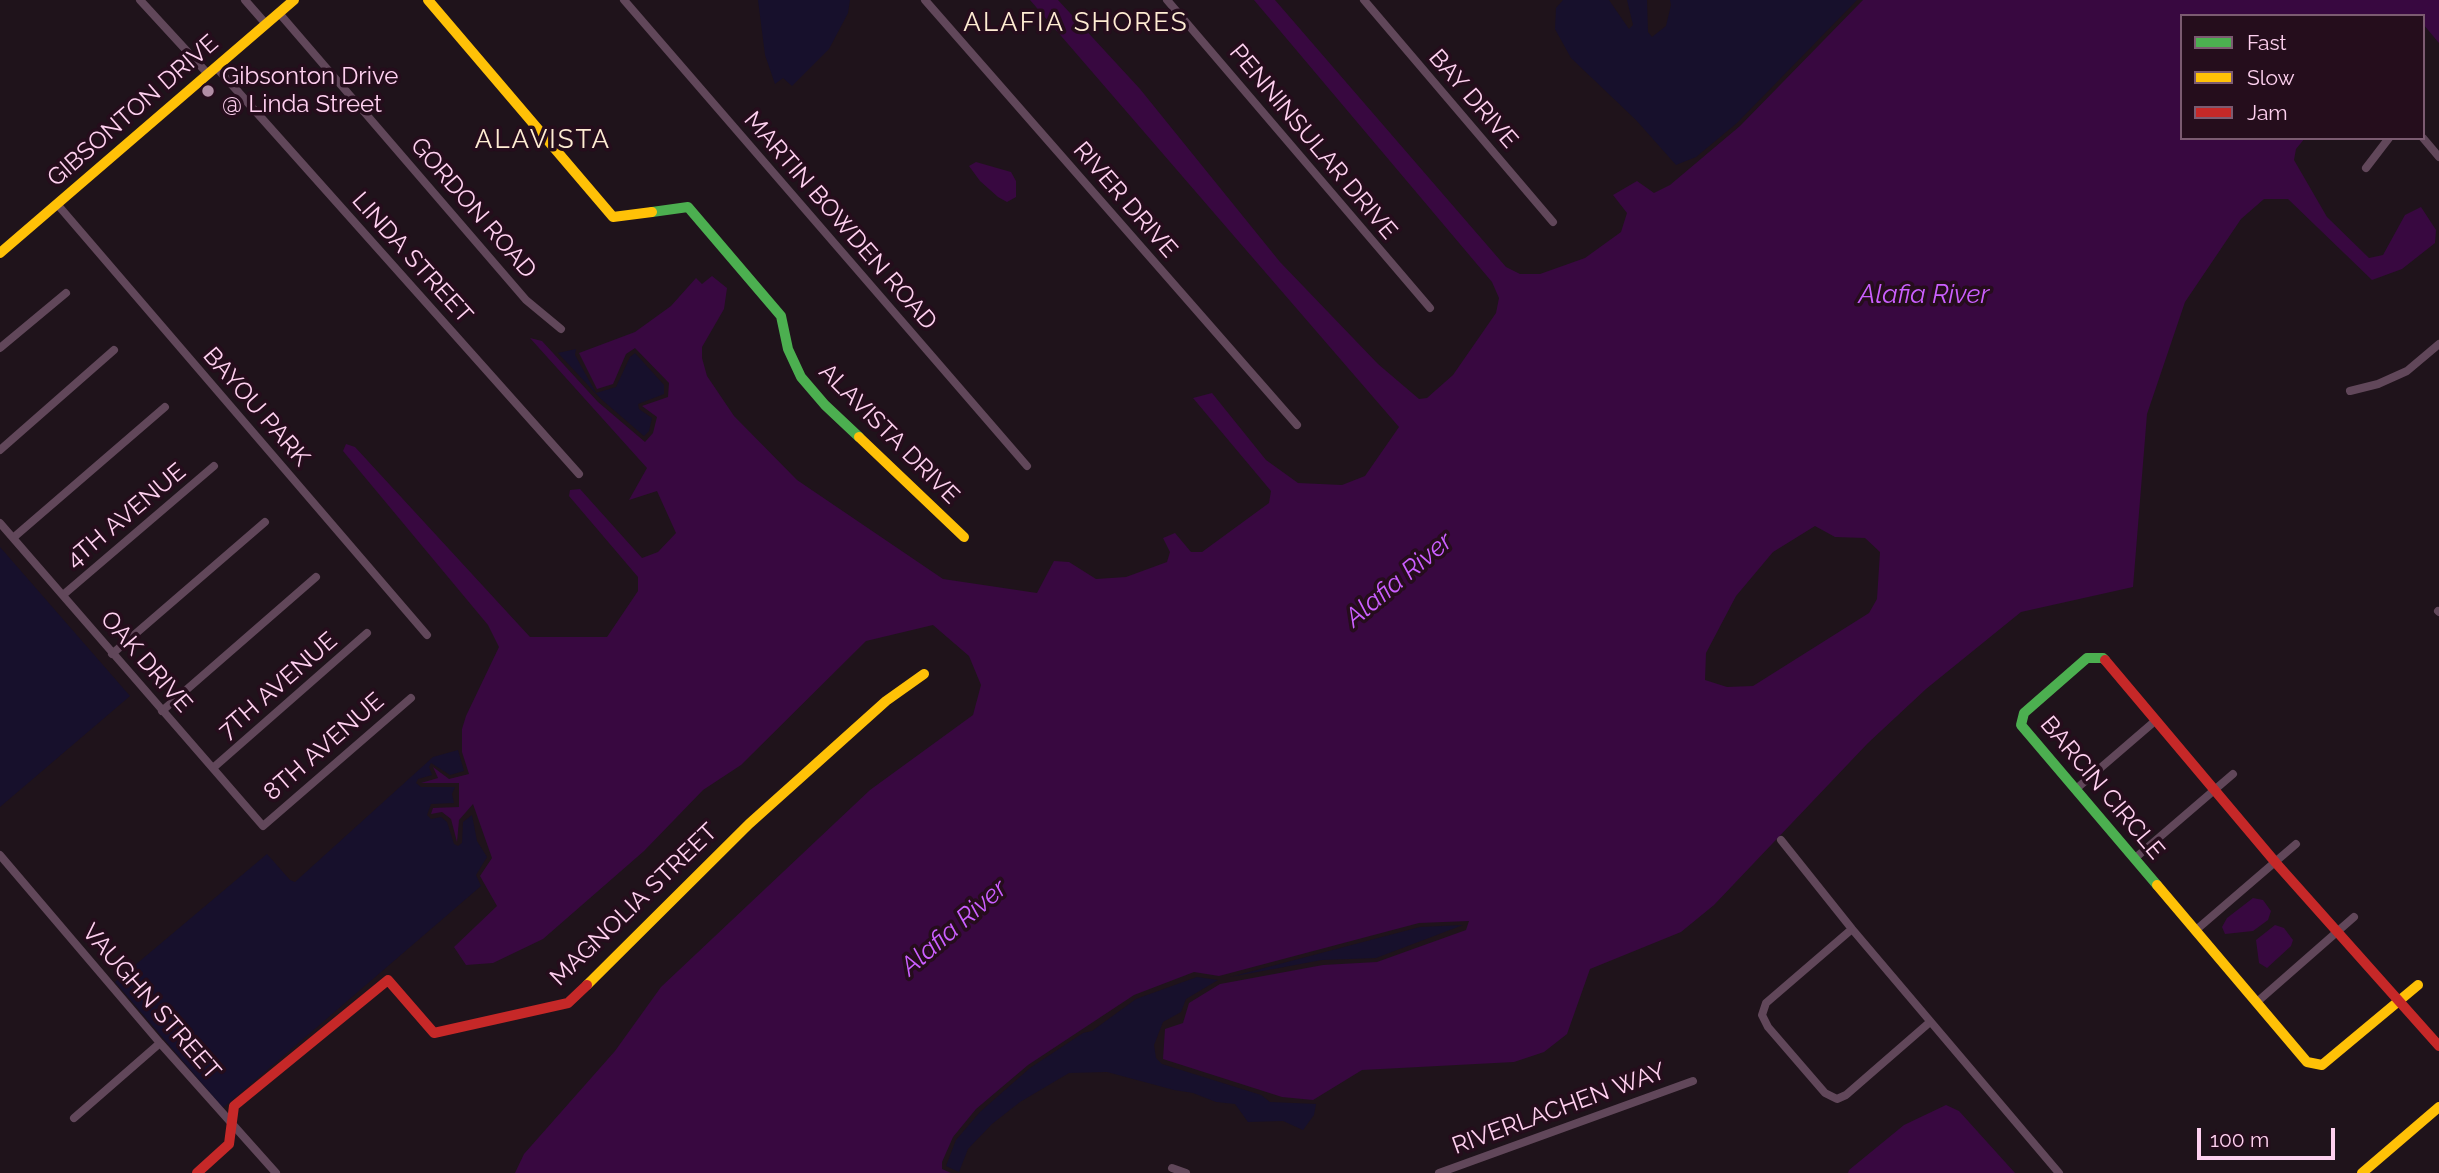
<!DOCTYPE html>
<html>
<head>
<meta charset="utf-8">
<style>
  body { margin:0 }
  #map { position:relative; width:2439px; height:1173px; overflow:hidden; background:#1f131b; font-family:Raleway,sans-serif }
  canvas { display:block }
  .legend { position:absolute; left:2180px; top:14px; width:245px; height:126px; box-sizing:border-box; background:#250d1c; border:2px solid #7c5b71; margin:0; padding:9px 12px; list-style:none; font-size:21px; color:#ffd1f0 }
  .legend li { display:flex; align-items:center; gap:14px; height:35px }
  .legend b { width:35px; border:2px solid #7c5b71 }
  .scale { position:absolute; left:2197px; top:1128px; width:138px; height:32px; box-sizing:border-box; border:4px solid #ffd1f0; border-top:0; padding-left:9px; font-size:21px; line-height:24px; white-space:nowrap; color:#ffd1f0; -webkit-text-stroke:5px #250d1c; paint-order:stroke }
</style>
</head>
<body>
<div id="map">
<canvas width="2439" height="1173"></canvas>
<ul class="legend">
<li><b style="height:9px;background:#4caf50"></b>Fast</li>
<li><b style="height:9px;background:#ffc107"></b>Slow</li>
<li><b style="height:9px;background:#c62828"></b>Jam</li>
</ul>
<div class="scale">100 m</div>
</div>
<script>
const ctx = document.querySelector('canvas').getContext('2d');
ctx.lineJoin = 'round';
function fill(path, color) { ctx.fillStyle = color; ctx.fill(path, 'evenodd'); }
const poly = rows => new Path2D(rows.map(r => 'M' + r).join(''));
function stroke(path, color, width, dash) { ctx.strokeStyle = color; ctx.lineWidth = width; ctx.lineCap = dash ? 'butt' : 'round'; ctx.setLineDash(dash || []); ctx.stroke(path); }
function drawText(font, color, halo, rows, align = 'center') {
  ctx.font = font + ' Raleway,sans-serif'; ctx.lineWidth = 7; ctx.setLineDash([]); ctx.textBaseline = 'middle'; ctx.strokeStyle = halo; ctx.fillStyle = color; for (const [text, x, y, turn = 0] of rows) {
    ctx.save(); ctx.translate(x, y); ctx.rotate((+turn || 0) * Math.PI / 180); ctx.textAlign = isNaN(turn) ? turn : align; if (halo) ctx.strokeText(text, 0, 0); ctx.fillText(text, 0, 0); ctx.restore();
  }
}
fill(poly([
  [758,0,850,0,848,13,829,49,792,86,783,78,775,84,765,55],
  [1563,0,1609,0,1629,29,1633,25,1627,0,1647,0,1648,32,1652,37,1666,26,1671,5,1670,0,1857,0,1737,123,1696,157,1676,165,1636,120,1571,58,1555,29,1556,8],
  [576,349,575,355,596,393,616,387,630,357,635,353,664,385,664,394,638,404,639,409,652,418,649,431,644,436,601,399,558,353],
  [0,547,130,696,0,807],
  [458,750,464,771,450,775,431,763,429,767,432,775,418,779,416,783,421,787,455,787,452,794,454,803,431,804,427,815,431,819,441,817,447,822,454,844,458,846,462,843,463,822,472,815,477,841,487,857,476,875,481,886,223,1108,115,982,267,854,290,880,295,882,433,757],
  [1463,925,1376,958,1322,960,1230,977,1420,927],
  [1197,977,1218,980,1186,999,1181,1012,1163,1022,1154,1045,1156,1058,1162,1064,1261,1095,1270,1102,1316,1104,1314,1115,1303,1130,1283,1121,1248,1122,1235,1104,1216,1102,1193,1093,1174,1090,1107,1072,1069,1073,1020,1102,992,1124,968,1149,959,1172,946,1166,956,1140,980,1112,1030,1068,1083,1033,1092,1031,1136,999]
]), '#17102c');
fill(poly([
  [1030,0,1058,0,1140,89,1280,262,1378,364,1419,399,1427,398,1453,375,1496,313,1499,298,1492,282,1254,0,1275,0,1506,267,1520,274,1540,274,1585,258,1621,232,1627,213,1613,195,1637,181,1654,193,1670,185,1740,126,1863,0,2439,0,2439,43,2423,24,2423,16,2182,16,2182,138,2305,138,2296,149,2294,160,2327,217,2369,258,2383,255,2405,215,2421,207,2436,230,2435,243,2402,269,2372,280,2288,199,2264,199,2241,219,2185,302,2147,414,2133,587,2021,612,1926,689,1868,743,1714,905,1681,932,1590,969,1567,1034,1544,1052,1514,1062,1362,1070,1313,1100,1282,1097,1163,1059,1165,1029,1183,1023,1189,1003,1220,984,1323,965,1377,962,1466,930,1469,921,1419,923,1219,976,1194,972,1134,995,1028,1065,976,1109,953,1137,942,1162,942,1169,951,1173,515,1173,524,1154,615,1051,661,987,870,790,973,715,981,685,969,656,933,625,866,641,741,765,703,790,644,851,543,939,493,963,466,965,454,947,497,906,480,876,492,858,473,804,459,820,457,842,451,819,442,812,431,814,433,808,459,807,459,783,421,783,438,778,433,767,449,779,469,774,462,752,462,729,466,716,499,647,488,625,343,451,346,444,355,447,530,637,607,637,638,591,638,577,569,496,570,490,580,489,642,558,658,552,676,533,657,491,629,500,647,468,530,338,542,341,598,402,645,442,653,433,657,417,642,406,668,397,669,383,635,348,626,354,613,384,597,389,579,353,635,332,671,306,696,278,702,284,712,276,727,288,724,309,702,347,702,358,707,376,734,416,797,480,943,579,1037,593,1054,561,1069,562,1096,579,1126,577,1167,562,1170,552,1163,538,1175,533,1191,552,1202,552,1269,503,1271,491,1193,398,1212,393,1266,460,1298,483,1342,485,1365,476,1399,427],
  [1815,526,1835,537,1865,538,1880,552,1877,599,1869,613,1753,686,1727,687,1705,680,1706,653,1736,596,1773,552],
  [976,162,1011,172,1016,181,1016,197,1007,202,998,197,980,181,969,166],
  [2253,898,2263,900,2271,911,2268,920,2253,931,2225,934,2222,927,2227,918],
  [2275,925,2284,928,2293,940,2291,946,2267,968,2259,963,2256,940],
  [1946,1105,1959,1111,2015,1173,1848,1173,1849,1170,1904,1125]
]), '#380840');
stroke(poly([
  [140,0,208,74],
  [245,0,266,24],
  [624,0,1027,466],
  [925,0,1297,425],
  [1167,0,1430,308],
  [1364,0,1553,222],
  [279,13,526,300,561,329],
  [216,67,579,474],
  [2423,138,2439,157],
  [2366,168,2389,138],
  [57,204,427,635],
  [0,348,66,293],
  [2350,391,2378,384,2407,371,2439,344],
  [0,450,114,350],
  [0,523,263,826,411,698],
  [13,538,165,407],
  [63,595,214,466],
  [2438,611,2439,612],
  [112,654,265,522],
  [162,711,316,577],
  [213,768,367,633],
  [2076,789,2155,721],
  [1781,840,1852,929,2059,1173],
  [0,855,160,1043,276,1173],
  [2134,859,2233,774],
  [1852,929,1766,1003,1762,1015,1768,1027,1825,1093,1837,1099,1846,1095,1930,1022],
  [2196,930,2296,844],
  [2257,1002,2354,917],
  [74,1118,160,1043],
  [1172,1168,1186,1173],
  [1439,1173,1693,1081]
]), '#61475a', 8);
stroke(poly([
  [652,212,688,207,781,316,788,349,801,377,825,405,859,437],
  [2105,660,2103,658,2087,658,2024,713,2021,725,2157,885]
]), '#4caf50', 10);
stroke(poly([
  [428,0,613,217,652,212],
  [0,253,294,0],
  [859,437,964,537],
  [2157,885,2307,1062,2322,1065,2418,985],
  [587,985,749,824,886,701,924,674],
  [2362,1173,2439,1107]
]), '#ffc107', 10);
stroke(poly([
  [2105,660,2276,863,2439,1046],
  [197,1173,229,1144,234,1106,388,980,434,1033,568,1003,587,985]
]), '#c62828', 10);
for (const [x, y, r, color] of [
  [208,91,7,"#b18ea5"]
]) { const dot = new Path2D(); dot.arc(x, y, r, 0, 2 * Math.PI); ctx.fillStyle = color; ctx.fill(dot); stroke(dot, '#250d1c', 2.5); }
drawText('24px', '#ffd1f0', '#250d1c', [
  ["Gibsonton Drive",222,77],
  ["@ Linda Street",222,105]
], 'left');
drawText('24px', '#ffd1f0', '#250d1c', [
  ["BAY DRIVE",1473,99,49],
  ["GIBSONTON DRIVE",133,111,-41],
  ["PENNINSULAR DRIVE",1313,142,50],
  ["RIVER DRIVE",1125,200,49],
  ["GORDON ROAD",473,208,49],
  ["MARTIN BOWDEN ROAD",840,221,49],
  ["LINDA STREET",412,258,48],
  ["BAYOU PARK",256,407,49],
  ["ALAVISTA DRIVE",889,434,45],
  ["4TH AVENUE",126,516,-40],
  ["OAK DRIVE",146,662,49],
  ["7TH AVENUE",278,686,-41],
  ["8TH AVENUE",324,747,-41],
  ["BARCIN CIRCLE",2102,788,50],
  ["MAGNOLIA STREET",634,905,-44],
  ["VAUGHN STREET",151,1002,49],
  ["RIVERLACHEN WAY",1559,1109,-20]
]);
ctx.letterSpacing = '2px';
drawText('26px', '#ffedd3', '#250d1c', [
  ["ALAFIA SHORES",1076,23],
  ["ALAVISTA",543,140]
]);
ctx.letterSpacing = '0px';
drawText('italic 26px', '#cb5fff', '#250d1c', [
  ["Alafia River",1924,295],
  ["Alafia River",1399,580,-40],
  ["Alafia River",954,928,-41]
]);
</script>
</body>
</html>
